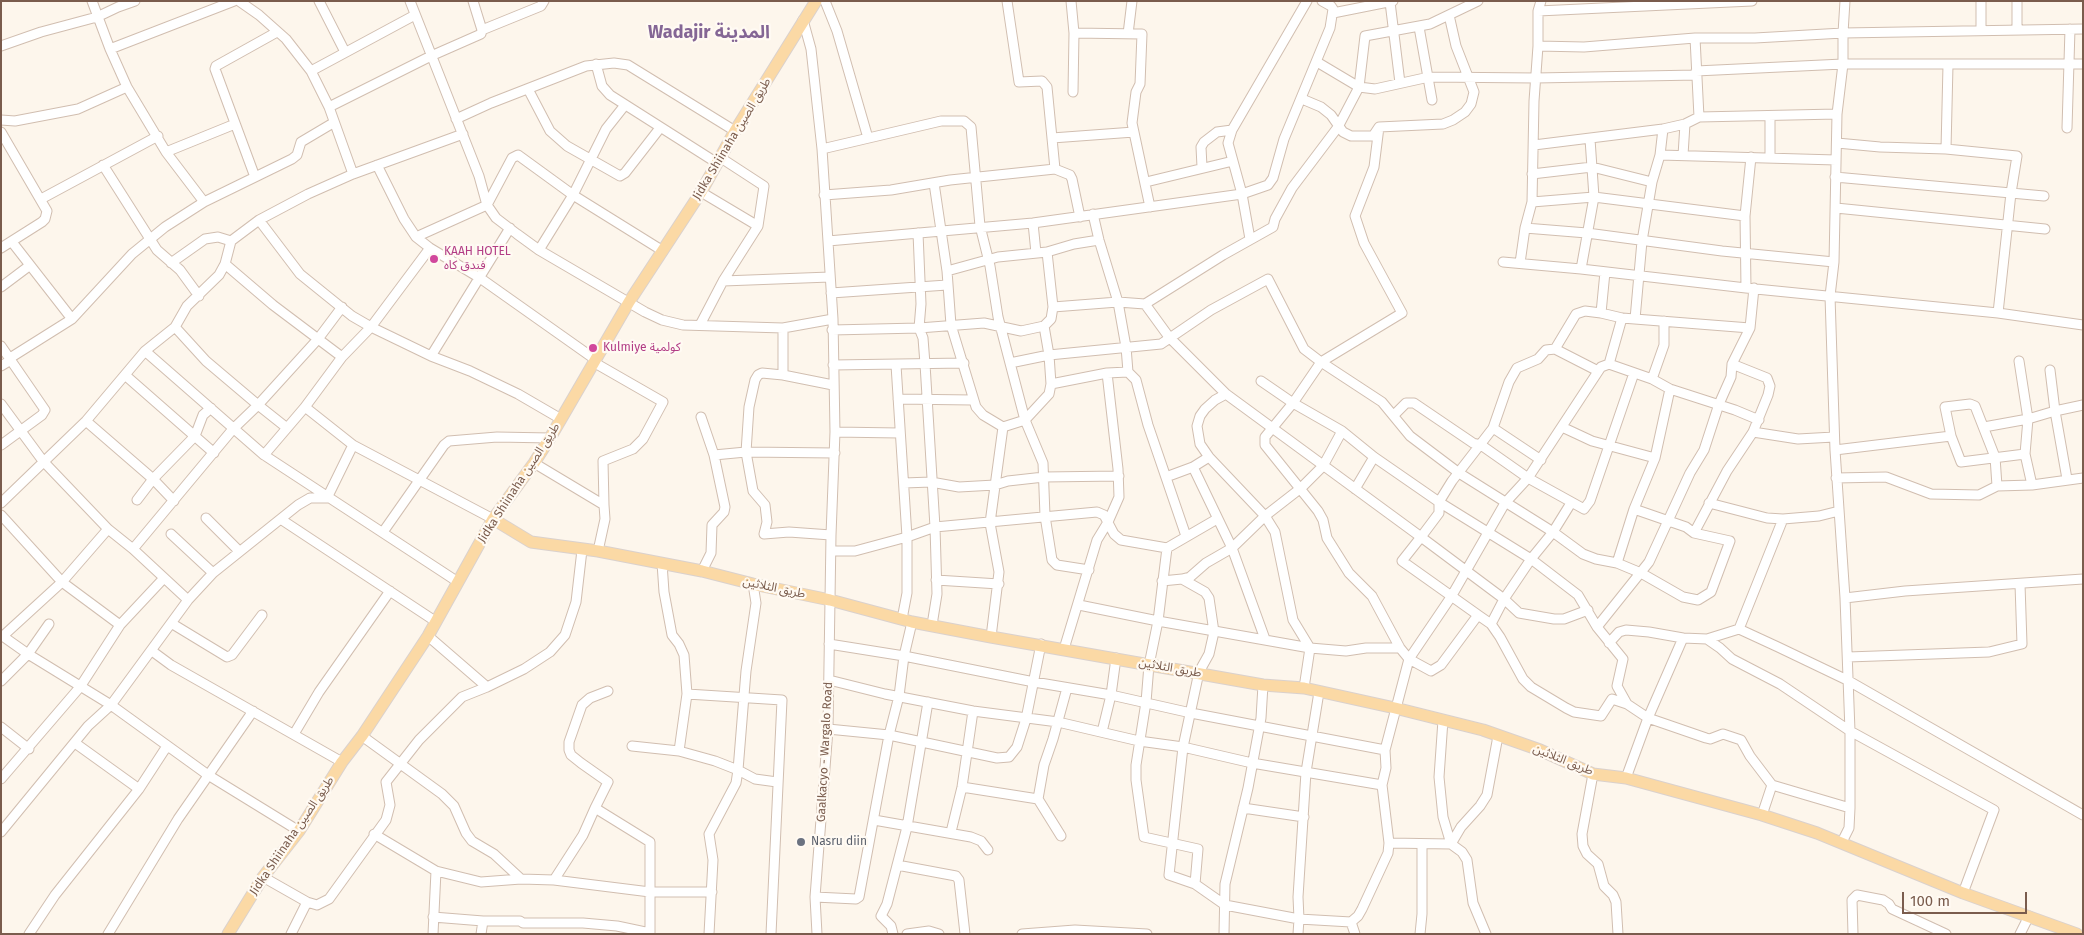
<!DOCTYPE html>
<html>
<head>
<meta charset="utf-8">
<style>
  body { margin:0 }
  #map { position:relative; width:2084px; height:935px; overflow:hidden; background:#fdf6ec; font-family:"Fira Sans",sans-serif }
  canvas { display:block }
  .frame { position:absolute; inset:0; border:2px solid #7a5c4d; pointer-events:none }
  .scale { position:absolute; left:1902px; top:892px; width:125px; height:22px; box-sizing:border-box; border:2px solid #7a5c4d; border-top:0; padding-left:6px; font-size:15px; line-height:18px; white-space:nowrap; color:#7a5c4d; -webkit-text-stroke:4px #fffaf3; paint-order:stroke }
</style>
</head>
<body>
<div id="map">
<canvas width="2084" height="935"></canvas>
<div class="frame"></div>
<div class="scale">100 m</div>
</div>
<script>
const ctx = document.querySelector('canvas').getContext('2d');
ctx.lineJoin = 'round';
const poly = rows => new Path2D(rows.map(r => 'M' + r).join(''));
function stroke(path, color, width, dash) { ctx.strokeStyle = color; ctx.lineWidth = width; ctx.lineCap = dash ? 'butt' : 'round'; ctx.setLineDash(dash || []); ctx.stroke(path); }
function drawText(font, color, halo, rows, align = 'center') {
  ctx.font = font + ' "Fira Sans","Noto Sans Arabic",sans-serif'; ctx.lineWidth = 4.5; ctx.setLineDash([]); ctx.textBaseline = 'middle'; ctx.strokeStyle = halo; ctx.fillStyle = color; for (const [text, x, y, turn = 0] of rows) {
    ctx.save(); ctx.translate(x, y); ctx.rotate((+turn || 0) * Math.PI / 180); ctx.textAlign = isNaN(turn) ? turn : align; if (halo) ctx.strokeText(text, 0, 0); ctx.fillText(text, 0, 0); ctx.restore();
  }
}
const minor = poly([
  [92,1,110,49,127,87,166,152,204,202],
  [239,1,259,15,286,39,311,71,329,107,353,174],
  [319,1,345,52],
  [410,1,479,176,487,205,496,218,517,234,539,250,645,312,662,320,683,325,783,328,833,319],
  [473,1,482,30],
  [825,1,837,31,868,138],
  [1007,1,1019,82,1042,81,1047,87,1055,169],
  [1071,1,1074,33,1073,92],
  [1981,1,1981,30],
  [2017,1,2017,30],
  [1390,2,1400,83],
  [1538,11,1752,1],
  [1333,13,1393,1],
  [803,20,811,49,822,149,833,319,835,432,831,535,828,729,815,897,817,934],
  [1419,27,1432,100],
  [1074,33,1142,34,1140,84,1136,92,1132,123,1150,207],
  [1128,34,1132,1],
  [1695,38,1699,117],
  [1,46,41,32,97,17,118,7,135,1],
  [1538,46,1584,47,1695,38,1755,38,1843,33,2083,29],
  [110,49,234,1],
  [1317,62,1359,87,1375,89,1429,77,1536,78,1697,75],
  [596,64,602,86,610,95,717,163],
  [311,71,415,15],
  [1696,71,1843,64,2083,64],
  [528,89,550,131,567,146,620,176,625,173,660,128],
  [1302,99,1321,107,1331,115,1343,132,1351,136,1373,136,1379,127,1443,124,1453,120,1465,112,1471,104,1474,92,1456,46,1449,15],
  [329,107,431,56,481,34,482,30,541,6,544,1],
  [1770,117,1770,158],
  [456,119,491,103,586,66,614,63,628,65,735,131],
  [1,120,15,121,78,109,127,87],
  [1379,127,1374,167,1355,216,1364,243,1402,313,1321,362,1293,403,1265,437,1265,445,1318,511,1323,520,1327,538,1349,573,1372,596,1400,648,1409,659,1431,671,1441,665,1478,615,1491,624,1504,599,1531,559,1553,532,1571,503],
  [2067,128,2070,29],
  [1232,130,1228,143,1242,194,1250,239],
  [1,132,47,211,45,219,42,222,1,248],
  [1052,138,1134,132],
  [1837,143,1880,147,1946,149,2017,156,2011,193,1998,313],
  [1534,145,1663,129,1685,124,1699,117,1837,114],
  [822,149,941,121,964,121,971,127,980,226,990,266,998,317,1010,363,1025,420,1043,463,1045,516,1052,560,1057,565,1089,570],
  [1946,149,1948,65],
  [166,152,235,124],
  [1660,155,1836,160],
  [1683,155,1685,124],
  [721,158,764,186,758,226],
  [103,165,157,250,180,270,199,296],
  [377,165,404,219,416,237,430,248,480,278,596,360],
  [1202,167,1201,147,1204,142,1217,132,1232,130,1307,1],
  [1532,174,1592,167,1652,182],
  [255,177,215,69,216,66,277,32],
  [1835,177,2044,196],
  [1146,182,1233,161],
  [934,183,947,271,951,325,976,407,983,415,1003,427,990,523,999,572,991,637],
  [824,195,891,190,950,180,1055,169,1070,175,1072,179,1080,217],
  [41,199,158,136],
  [1532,202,1594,197,1745,216],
  [1836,208,2045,229],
  [1093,214,1099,240,1118,302,1126,347,1128,372,1136,380,1148,425,1186,536],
  [259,220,300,274,352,316,371,327,431,356,470,371,518,394,561,419],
  [1033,223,1036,253],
  [1525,228,1587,233,1722,251,1834,262],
  [918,233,921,304,919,328,923,338,925,364,935,527,937,594,932,625],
  [416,237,487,205,512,158,518,155,573,195,663,251],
  [828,241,1033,223,1242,194,1268,185,1273,178,1284,139,1330,28,1333,9,1331,6,1322,1],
  [12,242,72,319],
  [539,250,573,195,606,129,625,105],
  [1503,262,1581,269,1746,288,1998,313,2083,325],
  [171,263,205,239,218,237,231,241,259,220,308,194,353,174,463,134],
  [1520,263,1525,228,1532,202,1534,101,1538,46,1538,11,1541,1],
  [225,264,273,305,342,357],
  [1581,269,1594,197,1590,139],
  [947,271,998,257,1047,252],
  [723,281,830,277],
  [1,287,29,266],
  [1746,288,1745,216,1751,157],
  [831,293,947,285],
  [1145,304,1169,337,1226,394,1421,537,1402,561,1478,615],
  [1053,307,1118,302,1145,304,1223,255,1273,227,1275,219,1292,188,1338,127,1359,87,1365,36,1430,24,1478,1],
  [1601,313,1622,318,1750,328],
  [1635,319,1642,241,1652,182,1660,155,1663,129],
  [700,325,723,281,758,226,701,192],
  [175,327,206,361,258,405,287,428],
  [832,330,919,328,984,323,1021,331,1044,326,1051,319,1053,307,1047,252,1074,244,1099,240],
  [1,346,45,410,42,415,1,445],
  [1555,349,1598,371],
  [145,351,264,455,458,582],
  [431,356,510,228],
  [10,358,72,319,132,254,165,227,204,202,292,159,297,155,301,142,333,123],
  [2019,361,2028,419,2025,454,2032,485],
  [595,363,663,402,643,439,633,449,603,461,604,505],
  [1010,363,1049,355,1161,344,1211,310,1268,279,1304,349,1321,362,1382,402,1410,436,1459,473,1553,532,1583,554,1596,559,1617,563,1641,573,1683,597,1698,600,1711,592,1730,541,1694,533,1686,527,1634,509],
  [1609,364,1622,318],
  [833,365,964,363],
  [896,365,907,537,907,593,902,619],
  [1,366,11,360],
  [2050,370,2055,411,2083,405],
  [125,375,214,453],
  [783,375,783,328],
  [1652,379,1664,345,1664,321],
  [1261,381,1293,403,1342,431,1374,457,1439,502,1531,559,1578,595,1597,627,1623,659,1617,686,1627,704,1648,718,1706,738,1710,739,1723,734,1741,740,1750,756,1772,785,1850,808],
  [1051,384,1107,373,1128,372],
  [1226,394,1215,400,1205,409,1200,416,1197,426,1200,444,1209,457,1265,516,1275,532,1293,620,1310,648,1304,688],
  [898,399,972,400],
  [1,404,43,461,108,529,133,549,188,600],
  [305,407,353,445,493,519],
  [1394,415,1406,403,1414,403,1473,443,1481,445,1528,478,1584,509,1590,501,1634,373],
  [701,417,714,455,725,507,724,512,712,525,711,553,702,571],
  [86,421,153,479,174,501],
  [1003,427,1025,420,1049,394,1051,384,1049,355,1044,326],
  [1562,427,1592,441,1655,458],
  [1984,427,2028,419,2055,411,2067,479],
  [1493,428,1541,460],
  [835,432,899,433],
  [1753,432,1798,439,1834,437],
  [1951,436,1961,462,2025,454],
  [1835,450,1951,436,1945,407,1970,404,1975,406,1995,457,1997,486],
  [264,455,305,407,342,357,371,327,430,248],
  [714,455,746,452,835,453],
  [534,463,604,505,605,519,598,551],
  [1193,467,1232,548,1265,639],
  [1166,477,1193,467,1209,457],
  [1836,478,1886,477,1931,494,1979,495,1997,486,2032,485,2083,478],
  [904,483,931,482,959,487,995,485,1008,481,1044,477,1119,476],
  [1355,489,1374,457],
  [137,500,153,479,195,436,203,415,211,408],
  [1,503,86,421,145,351,175,327,187,306,219,275,225,264,231,241],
  [1709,503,1767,518,1783,519,1819,516,1839,511],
  [1,515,62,582,120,625],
  [206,518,239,551],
  [282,520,435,621],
  [383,532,444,445,449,441,497,437,550,438],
  [1694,533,1727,471,1753,432,1768,395,1770,386,1767,378,1732,364],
  [171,534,213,573],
  [831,535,789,532,764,534,767,522,765,505,753,491,746,452,749,407,755,380,758,375,762,373,783,375,833,385],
  [1167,548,1217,519],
  [133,549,233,429,258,405,318,339,342,307],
  [831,551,855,551,907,537,935,527,1097,512,1104,515,1114,534,1121,540,1167,548,1158,621,1149,665,1146,702,1136,765,1136,780,1144,837,1198,849,1195,884],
  [662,563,664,592,672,635,679,644,684,655,687,694,679,751],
  [1617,563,1634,509,1655,458,1670,389],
  [1182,579,1190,577,1206,563,1232,548,1265,516,1301,488,1323,466,1342,431],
  [936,580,999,584],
  [1162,581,1182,579,1205,592,1209,598,1214,632,1209,654,1199,672,1183,747,1169,875,1195,884,1225,905,1299,919,1351,922],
  [1845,598,1905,591,2083,579],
  [1079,605,1158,621,1310,648,1346,651,1366,648,1400,648],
  [1588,610,1564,619,1554,619,1519,613,1504,599,1421,537,1439,513,1439,502,1452,481,1493,428,1509,382,1517,368,1538,359,1546,350,1555,349,1576,314,1585,311,1601,313,1605,272],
  [171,623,227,657,232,655,262,615],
  [1491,624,1500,637,1523,679,1531,687,1566,708,1574,712,1601,716,1612,699,1627,704],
  [1597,627,1649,562,1690,473,1704,450,1719,404,1731,377,1732,364,1750,328,1754,288],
  [1739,629,1783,519],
  [1,635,28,654,111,705,208,775,299,831],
  [3,636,62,582,108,529],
  [428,636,487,687,524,669,550,652,565,635,576,602,582,550],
  [1707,639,1739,629,1778,647,1847,680,2083,815],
  [1609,643,1619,632,1626,630,1649,632,1683,638],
  [829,644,904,656,1034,682,1111,695,1191,713,1385,750],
  [1064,649,1097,540,1108,522,1119,497,1118,469,1107,373],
  [152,651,171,665,342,762],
  [1848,657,1989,652,2022,644,2020,584],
  [829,680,885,694,973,711,1058,722,1139,741,1183,747,1252,763,1382,785],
  [1,681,28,654,49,624],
  [608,691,590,698,582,705,569,742,569,750,571,755,581,763,608,782,595,808,650,842,650,934],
  [687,694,782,700,771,934],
  [1443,720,1439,777,1443,817,1451,844,1462,852,1467,860,1473,903,1486,934],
  [1,727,29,749],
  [828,729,889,735,997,758,1009,757,1017,747,1026,719,1041,644],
  [1102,732,1111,695,1116,658],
  [294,734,319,692,390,591],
  [362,736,442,794,454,806,466,833,472,841,494,854,521,879],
  [75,743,139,789],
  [632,746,679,751,715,761,738,770,746,671,756,603,753,584],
  [1593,774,1582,834,1583,846,1587,854,1598,864,1604,886,1613,895,1616,902,1618,934],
  [1626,778,1648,718,1683,638,1707,639,1720,648,1732,659,1780,684,1850,731,1994,810,1963,893],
  [1,779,80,687,120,625,164,578],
  [962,787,1038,799],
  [1243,808,1304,817],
  [1762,815,1772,785],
  [874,820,971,837,981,841,988,850],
  [1,832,88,726,111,705,188,600,213,573,298,505,310,498,327,498,353,445],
  [951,832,962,787,973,711],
  [374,834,436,871,481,882,521,879,554,880,650,892,712,892],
  [1061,836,1038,799,1044,765,1053,739,1067,688],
  [1842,842,1849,828,1850,808,1850,731,1845,598,1835,450,1830,296,1834,262,1837,114,1843,64,1843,33,1845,1],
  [1389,843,1451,844,1461,827,1480,806,1487,795,1498,736],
  [897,865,956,876,959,880,965,934],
  [263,877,307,902,291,934],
  [554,880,583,835,595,808],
  [815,897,856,899,859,897,889,735,899,696,904,656,912,622],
  [307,902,317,905,329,899,386,820,390,805,386,782,419,740,462,697,487,687],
  [433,917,483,921,520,921,523,923,583,923,617,926,650,933],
  [29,934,55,895,139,789,167,746],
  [108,934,178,819,253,711],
  [433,934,436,871],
  [481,934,483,921],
  [709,934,713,860,709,834,736,783,738,770,755,779,777,782],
  [893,934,891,926,881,916,887,904,907,827,928,702],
  [907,934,929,931,939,934],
  [1022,934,1075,930,1147,934],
  [1224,934,1225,884,1248,788,1261,718,1263,685],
  [1298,934,1299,919,1298,897,1306,772,1319,692],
  [1355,934,1351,922,1358,916,1362,909,1388,853,1389,843,1382,785,1386,768,1385,750,1409,659,1451,597,1505,503,1528,478,1601,367,1609,364,1652,379,1670,389,1735,410,1759,420],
  [1420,934,1422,914,1422,844],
  [1853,934,1852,900,1857,895,1883,900,1889,904,1892,909,1946,934],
  [2020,934,2029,916]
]);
const major = poly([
  [493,519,531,542,598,551,702,571,753,584,830,600,912,622,991,637,1263,685,1304,688,1395,708,1483,730,1540,750,1593,774,1626,778,1762,815,1817,833,1963,893,2077,934],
  [228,934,263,877,299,831,342,762,362,736,428,636,493,519,534,463,550,438,629,302,701,192,735,131,816,1]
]);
stroke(minor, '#d1beb0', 11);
stroke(major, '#dad1cd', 13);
stroke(minor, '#fff', 9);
stroke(major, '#fbd9a5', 11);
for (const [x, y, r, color] of [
  [434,259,5,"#d1479c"],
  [593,348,5,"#d1479c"],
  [801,842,5,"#6b7280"]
]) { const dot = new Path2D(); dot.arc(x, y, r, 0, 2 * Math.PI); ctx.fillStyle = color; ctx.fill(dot); stroke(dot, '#fffaf3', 2); }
drawText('12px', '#7a5c4d', '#fffaf3', [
  ["Jidka Shiinaha طريق الصين",732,139,-59],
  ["Jidka Shiinaha طريق الصين",519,483,-57],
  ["طريق الثلاثين",774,588,12],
  ["طريق الثلاثين",1170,668,10],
  ["Gaalkacyo - Wargalo Road",825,752,-87],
  ["طريق الثلاثين",1563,760,22],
  ["Jidka Shiinaha طريق الصين",292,836,-56]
]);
drawText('12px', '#b23c85', '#fffaf3', [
  ["KAAH HOTEL",444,252],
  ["فندق كاه",444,266],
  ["Kulmiye كولمية",603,348]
], 'left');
drawText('12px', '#5b616d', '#fffaf3', [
  ["Nasru diin",811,842]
], 'left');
drawText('bold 18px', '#846695', '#fffaf3', [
  ["Wadajir المدينة",709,33]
]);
</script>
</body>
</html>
